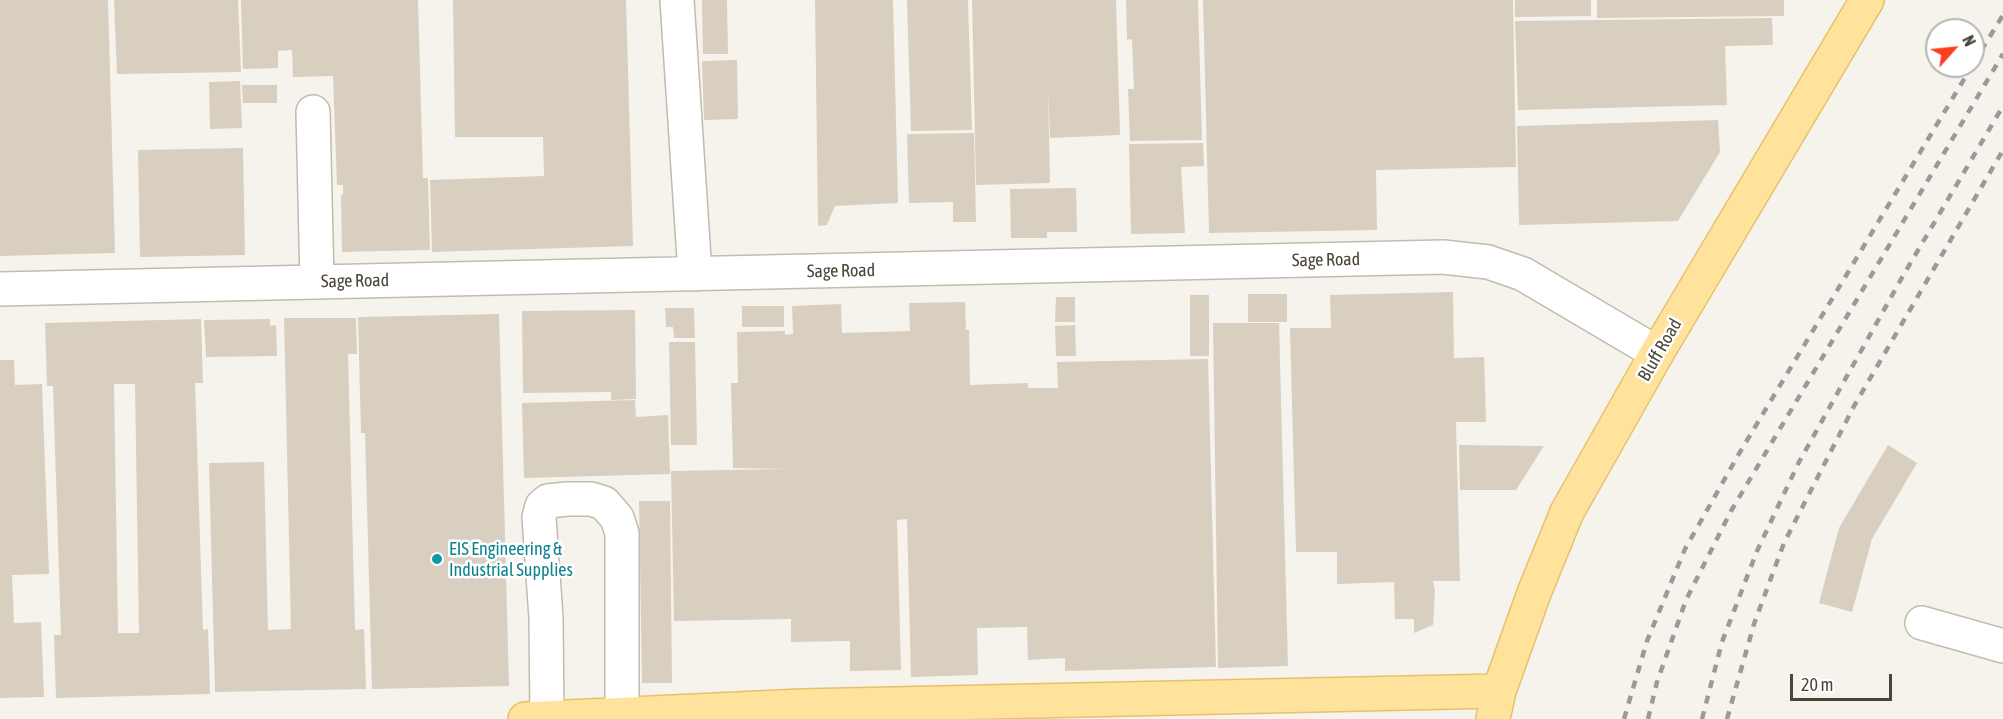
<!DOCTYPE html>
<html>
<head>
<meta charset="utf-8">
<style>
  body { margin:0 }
  #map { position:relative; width:2003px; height:719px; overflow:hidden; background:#f6f3ec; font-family:"Asap Condensed",sans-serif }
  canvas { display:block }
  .north { position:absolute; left:1925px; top:18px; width:60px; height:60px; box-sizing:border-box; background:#fff; border:2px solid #b7b4b0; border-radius:50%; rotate:63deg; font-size:16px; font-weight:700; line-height:24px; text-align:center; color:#4b4439 }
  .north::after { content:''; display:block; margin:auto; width:21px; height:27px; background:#fc3f1d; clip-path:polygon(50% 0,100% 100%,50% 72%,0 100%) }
  .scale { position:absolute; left:1790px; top:674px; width:102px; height:27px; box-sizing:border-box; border:3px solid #4b4439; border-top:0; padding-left:8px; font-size:18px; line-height:21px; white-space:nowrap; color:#4b4439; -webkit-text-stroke:4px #fff; paint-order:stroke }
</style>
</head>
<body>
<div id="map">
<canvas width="2003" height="719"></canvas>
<div class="north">N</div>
<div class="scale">20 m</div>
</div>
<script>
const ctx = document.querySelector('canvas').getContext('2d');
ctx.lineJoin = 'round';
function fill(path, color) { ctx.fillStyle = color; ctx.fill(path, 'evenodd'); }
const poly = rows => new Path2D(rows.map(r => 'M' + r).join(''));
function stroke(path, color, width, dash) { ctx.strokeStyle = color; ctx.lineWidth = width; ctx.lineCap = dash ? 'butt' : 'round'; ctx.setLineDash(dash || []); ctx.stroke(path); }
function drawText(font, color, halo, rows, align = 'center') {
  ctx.font = font + ' "Asap Condensed",sans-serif'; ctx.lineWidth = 5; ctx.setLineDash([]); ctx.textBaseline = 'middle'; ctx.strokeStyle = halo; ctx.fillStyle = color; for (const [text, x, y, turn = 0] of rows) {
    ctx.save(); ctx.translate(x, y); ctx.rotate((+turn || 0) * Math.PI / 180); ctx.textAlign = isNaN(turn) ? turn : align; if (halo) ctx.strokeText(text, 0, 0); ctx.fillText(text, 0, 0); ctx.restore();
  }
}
fill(poly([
  [0,0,108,0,115,253,0,256],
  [114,0,238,0,241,72,117,74],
  [241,0,418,0,423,178,428,178,430,250,342,252,341,195,343,195,343,185,337,185,333,76,293,77,292,50,278,51,278,68,243,69],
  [453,0,626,0,633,246,432,252,430,180,544,176,543,137,455,137],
  [702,0,727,0,728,54,703,54],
  [815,0,893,0,898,203,835,206,827,225,818,226],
  [907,0,968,0,972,130,911,131],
  [972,0,1116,0,1120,135,1050,138,1048,89,1050,183,976,185],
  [1126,0,1198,0,1202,140,1130,141,1128,89,1134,89,1132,39,1127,40],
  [1203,0,1513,0,1516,167,1376,170,1377,230,1209,233],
  [1515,0,1591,0,1591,16,1515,17],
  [1597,0,1784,0,1784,16,1597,18],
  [1772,18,1773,45,1725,46,1727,105,1518,110,1515,21],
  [737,60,738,119,704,120,702,61],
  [240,81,242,128,210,129,209,82],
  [242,85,277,85,277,103,243,103],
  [1718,120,1720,152,1678,221,1519,225,1517,126],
  [974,133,976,222,953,222,953,202,909,203,907,134],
  [1203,143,1204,166,1181,167,1185,233,1131,234,1129,144],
  [243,148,245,255,140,257,138,150],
  [1076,188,1077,232,1047,232,1047,238,1011,238,1010,189],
  [1453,292,1454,358,1484,357,1486,422,1456,422,1460,581,1433,581,1435,591,1433,625,1414,633,1414,619,1395,619,1394,582,1337,584,1337,552,1296,552,1290,328,1331,328,1330,295],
  [1248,294,1287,294,1287,322,1248,322],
  [1190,295,1209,295,1209,356,1190,356],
  [1056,297,1075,297,1075,322,1055,322],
  [965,302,966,330,969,330,970,385,1028,383,1028,388,1058,388,1057,362,1208,359,1216,667,1065,671,1065,658,1028,660,1027,627,977,628,978,675,911,677,907,519,897,520,901,670,850,671,850,641,791,642,791,619,674,621,671,471,787,469,733,468,731,383,738,383,737,332,785,331,785,335,793,334,792,306,841,304,842,333,910,331,909,303],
  [742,306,784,306,784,327,742,327],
  [665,308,694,308,695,338,674,338,673,327,666,327],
  [635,310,636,399,611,400,611,392,523,393,522,311],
  [499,314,509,686,372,689,365,433,361,433,358,317],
  [284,318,356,318,357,354,348,354,355,630,364,629,366,689,215,692,209,463,264,462,268,630,291,629],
  [201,319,203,383,195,383,203,630,208,629,210,694,56,698,54,635,61,635,53,386,47,386,45,323],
  [114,384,135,384,139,633,118,633],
  [270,319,270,326,276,325,277,356,206,357,204,320],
  [1213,323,1279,323,1288,666,1218,668],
  [1075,325,1076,356,1056,356,1055,326],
  [669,342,695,342,697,445,671,445],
  [0,360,14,360,15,385,42,384,49,574,12,575,14,623,41,622,44,697,0,698],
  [635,400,636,417,668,415,670,474,524,478,522,403],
  [1459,445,1544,446,1516,490,1460,490],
  [1888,445,1917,463,1872,539,1852,612,1819,603,1839,528],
  [639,501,670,501,672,683,642,683]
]), '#d8cfc1');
const minor = poly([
  [677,0,695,274],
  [313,112,317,282],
  [0,289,1443,257,1488,262,1523,274,1657,353],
  [1922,623,2003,646],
  [547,718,546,618,539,517,542,506,548,501,567,499,591,499,604,503,617,518,622,533,622,715]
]);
const major = poly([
  [525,719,801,706,1499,691],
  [1493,719,1499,691,1534,593,1567,512,1657,353,1867,0]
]);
stroke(minor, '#c2bbae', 36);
stroke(major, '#e6c16a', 36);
stroke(minor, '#fff', 33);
stroke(major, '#ffe39c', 33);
stroke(poly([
  [1973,64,2003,15],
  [1624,719,1647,641,1685,549,1740,452,1972,66],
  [1648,719,1657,682,1686,600,1731,511,2003,54],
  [1702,719,1722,642,1757,551,1799,462,1904,274,2003,106],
  [1727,719,1754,624,1784,543,1854,406,2003,150]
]), '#9a9a9a', 4.5, [8, 8]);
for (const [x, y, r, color] of [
  [437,559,6,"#0f9aa8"]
]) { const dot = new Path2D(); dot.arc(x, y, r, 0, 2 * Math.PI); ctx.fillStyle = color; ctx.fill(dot); stroke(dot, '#fff', 2); }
drawText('18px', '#4b4439', '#fff', [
  ["Sage Road",1326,260,-1],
  ["Sage Road",841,271,-1],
  ["Sage Road",355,281,-1],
  ["Bluff Road",1660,350,-60]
]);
drawText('18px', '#0d838f', '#fff', [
  ["EIS Engineering &",449,549],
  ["Industrial Supplies",449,570]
], 'left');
</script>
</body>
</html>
